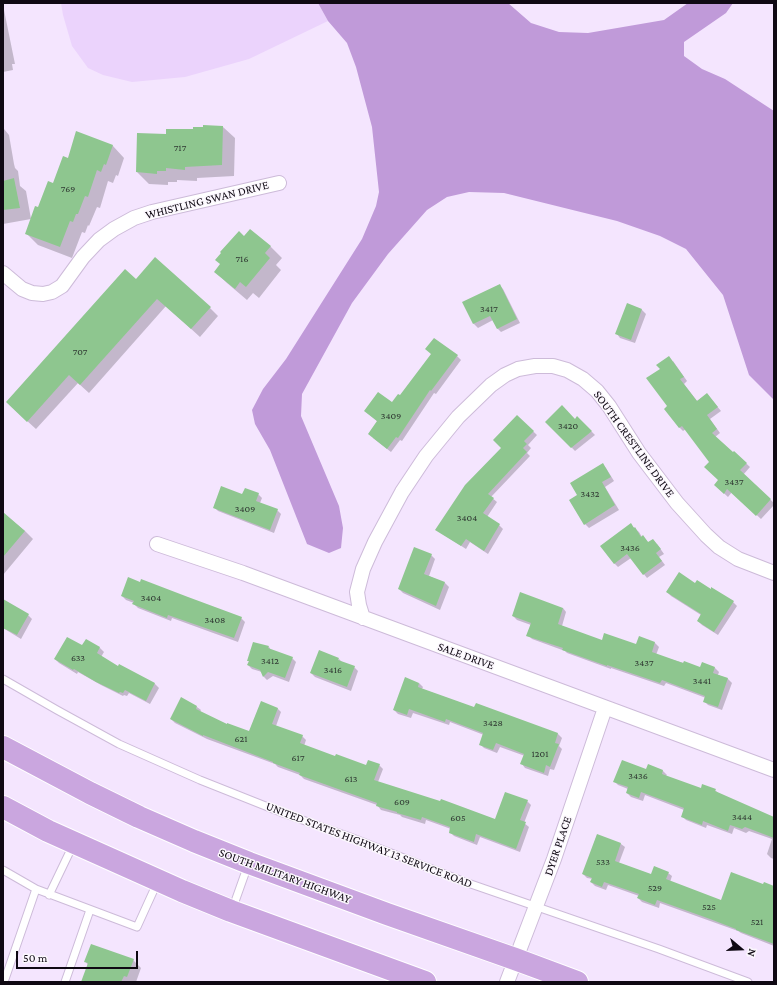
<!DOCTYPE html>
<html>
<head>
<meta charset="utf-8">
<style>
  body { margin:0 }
  #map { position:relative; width:777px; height:985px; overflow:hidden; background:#f4e5fe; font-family:"Crimson Pro",serif }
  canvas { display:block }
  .frame { position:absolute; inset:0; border:4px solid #0f0913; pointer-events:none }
  .north { position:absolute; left:721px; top:929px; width:40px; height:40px; -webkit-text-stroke:3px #fbf7fd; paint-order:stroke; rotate:109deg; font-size:11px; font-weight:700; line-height:16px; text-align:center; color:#0f0913 }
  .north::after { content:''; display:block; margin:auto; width:14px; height:18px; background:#0f0913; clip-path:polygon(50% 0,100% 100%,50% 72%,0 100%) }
  .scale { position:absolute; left:16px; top:951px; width:122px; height:18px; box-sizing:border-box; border:2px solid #0f0913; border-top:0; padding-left:5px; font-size:12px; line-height:14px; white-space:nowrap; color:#0f0913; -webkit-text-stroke:3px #fbf7fd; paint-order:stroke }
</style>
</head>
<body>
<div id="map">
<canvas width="777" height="985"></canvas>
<div class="frame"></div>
<div class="north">N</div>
<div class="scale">50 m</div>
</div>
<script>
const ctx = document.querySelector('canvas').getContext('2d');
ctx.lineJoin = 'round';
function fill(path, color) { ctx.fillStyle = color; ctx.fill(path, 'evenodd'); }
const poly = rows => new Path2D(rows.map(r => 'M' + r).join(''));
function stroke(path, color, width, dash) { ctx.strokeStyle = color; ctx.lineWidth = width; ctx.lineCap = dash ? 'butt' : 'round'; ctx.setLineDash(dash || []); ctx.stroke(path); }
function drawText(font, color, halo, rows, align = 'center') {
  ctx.font = font + ' "Crimson Pro",serif'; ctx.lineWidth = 3; ctx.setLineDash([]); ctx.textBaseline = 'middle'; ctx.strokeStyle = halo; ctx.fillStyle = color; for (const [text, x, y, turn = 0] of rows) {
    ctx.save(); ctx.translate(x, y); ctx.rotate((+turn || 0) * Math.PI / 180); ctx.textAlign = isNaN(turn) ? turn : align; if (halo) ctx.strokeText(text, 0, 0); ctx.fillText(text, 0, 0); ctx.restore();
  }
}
fill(poly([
  [61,3,318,3,328,21,249,59,185,77,132,82,103,75,88,68,72,46,63,15]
]), '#ebd3fc');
fill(poly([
  [318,3,508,3,531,23,559,32,588,33,664,20,688,3,733,3,726,13,684,42,684,56,702,69,725,79,774,111,774,400,749,375,723,295,686,249,660,236,617,221,504,193,469,192,447,197,427,210,388,254,352,303,302,394,301,416,339,506,343,528,341,548,329,553,307,544,270,450,255,424,252,410,263,389,286,359,362,239,376,206,379,192,372,127,356,67,347,43,328,21]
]), '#c09ad9');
fill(poly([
  [3,5,15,64,12,64,13,70,3,72],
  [3,125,4,129,9,135,14,164,15,168,18,171,20,186,26,191,31,219,3,224],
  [223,127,235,138,234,176,197,178,197,181,177,180,177,182,168,182,168,185,149,184,137,172,167,135],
  [77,133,113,146,124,158,118,176,116,175,113,183,108,181,100,208,97,207,89,226,88,225,85,233,82,232,72,258,38,245,26,233,39,208,68,159],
  [244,237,270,246,282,258,276,265,281,270,259,298,253,293,247,300,227,283,216,272],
  [136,280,210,308,218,316,200,337,166,306,89,393,78,383,36,429,15,410],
  [499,285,503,289,520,323,501,332,497,328,493,320,478,328,474,324,464,303],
  [628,304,642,310,646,314,635,343,620,338,617,334],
  [457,356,461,360,436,394,434,393,402,441,400,440,391,452,373,438,378,422,365,411,392,404,400,397],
  [673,361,687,381,684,384,697,401,707,394,721,411,710,419,720,433,715,437,733,454,734,452,750,467,743,475,774,503,774,505,761,519,732,492,728,497,715,485,719,480,711,462,686,429,683,431,679,427,669,407],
  [517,416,537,435,528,445,531,448,527,453,530,456,491,497,497,502,487,517,499,525,503,529,488,554,470,542,466,549,441,533,502,448],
  [577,417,595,435,575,451,547,422,575,420],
  [602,464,606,468,614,481,605,487,619,510,589,528,585,524,578,495],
  [258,494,262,498,260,503,277,510,281,514,274,533,218,511,214,507,243,495],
  [3,513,25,531,33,539,3,575],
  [631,525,639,532,642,537,643,537,649,543,657,544,664,554,659,557,665,565,647,578,631,558,618,567,614,563],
  [431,555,435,559,429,576,445,583,449,587,440,610,403,593,399,589],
  [696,584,733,602,737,606,718,635,702,625,698,621,701,615,671,596,667,592],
  [122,596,241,618,245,622,238,642,172,618,171,621,138,608,134,604,134,603,126,600],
  [3,600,28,615,32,619,21,639,3,628],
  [563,608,566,612,562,626,602,641,637,646,639,638,655,643,659,647,656,655,701,668,702,663,715,668,719,672,718,675,728,679,732,683,722,710,708,705,704,701,706,698,666,683,664,686,611,668,611,669,567,653,565,651,532,639,528,635,531,625,517,620,513,616],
  [86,640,100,648,104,652,101,657,118,667,119,666,155,684,159,688,150,704,129,693,127,696,124,695,123,696,101,685,78,672,77,674,59,663,55,659,82,647],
  [254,643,269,647,271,650,292,658,296,662,289,682,273,676,267,680,264,677,262,672,252,669,248,665,249,662,248,660],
  [339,659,342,662,354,667,358,671,351,691,315,677,311,673],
  [419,683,423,687,422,689,475,708,477,704,558,734,562,738,559,746,562,749,554,770,550,769,548,776,525,768,522,764,525,756,500,747,497,753,484,748,480,744,484,735,450,722,449,725,413,713,411,718,398,714,394,710],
  [197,707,201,710,200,712,227,726,250,732,277,708,281,712,276,726,302,736,306,740,304,746,336,758,367,766,379,765,383,769,378,782,495,821,527,801,531,805,524,823,529,827,520,852,480,837,477,845,454,836,450,832,451,829,426,820,425,824,402,817,400,815,381,810,377,805,304,779,300,775,278,767,275,764,207,739,175,723,171,719],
  [648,766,663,771,667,775,666,776,701,790,715,790,719,794,774,818,774,859,771,858,767,854,772,839,749,831,746,833,734,828,732,834,707,825,706,828,686,820,682,816,684,810,645,795,643,801,631,797,627,793,628,789,618,785,614,781,647,770],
  [597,835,621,844,625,847,619,863,652,875,668,873,672,876,670,882,722,901,764,885,774,887,774,946,741,933,738,931,660,903,659,908,642,902,638,898,639,896,608,885,606,890,595,886,591,882,593,879,587,878,583,874],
  [133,960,141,968,136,982,82,982,88,965,85,961]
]), '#0003');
fill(poly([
  [203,125,223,126,222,165,185,167,185,170,166,168,166,171,157,171,157,174,136,172,137,133,166,134,166,129,193,129,193,127,203,127],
  [76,131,113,145,106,165,104,164,101,172,97,170,88,197,85,196,78,214,76,214,73,222,70,221,60,247,25,234,35,206,38,207,48,181,53,183,63,156,68,158],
  [14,178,20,208,3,210,3,181],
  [250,229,271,246,265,253,270,258,246,287,240,282,235,289,214,272,220,264,215,260,221,253,220,252,239,231,244,236],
  [155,257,211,307,191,329,157,299,80,385,69,375,27,422,6,402,125,269,136,279],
  [500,284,517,319,497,329,490,316,473,324,462,302],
  [627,303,642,309,631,340,615,334],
  [434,338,458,355,431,391,430,390,398,438,396,437,387,449,368,434,377,421,364,411,378,392,392,402,398,394,400,395,431,354,425,349],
  [669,356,684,377,680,379,697,401,707,393,718,407,707,415,717,429,712,433,733,452,734,451,747,463,740,470,771,499,756,516,727,489,724,494,714,485,718,480,704,467,709,462,682,426,679,428,664,409,667,406,646,378,660,369,656,365],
  [562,405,575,419,577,416,592,431,571,448,545,422],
  [517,415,534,431,524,441,527,444,523,448,527,452,488,494,494,498,483,513,500,524,484,551,466,539,461,546,435,530,465,485,501,448,493,440],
  [603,463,611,477,602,482,615,505,584,525,569,500,577,495,570,483],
  [221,486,242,494,245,488,259,493,256,501,278,509,270,530,213,508],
  [3,512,25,531,3,557],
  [631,523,634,528,635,527,641,537,643,535,648,542,653,539,661,549,656,553,662,561,643,575,627,554,614,564,600,546],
  [414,547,432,554,424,574,445,582,436,606,398,589],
  [679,572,695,583,697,580,711,589,711,587,734,601,714,632,697,621,701,614,666,592],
  [128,577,140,582,141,579,188,597,242,617,234,638,168,615,167,618,132,604,134,601,121,596],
  [520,592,563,608,558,624,602,640,604,633,636,644,639,636,655,642,652,652,683,663,684,661,700,667,702,662,715,667,713,673,728,678,718,707,703,702,705,696,662,680,660,683,607,665,607,666,562,650,563,648,526,636,531,623,512,616],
  [3,599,29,614,17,635,3,628],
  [67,637,82,645,86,639,100,647,97,653,118,666,119,664,155,683,146,701,125,690,123,693,120,692,119,693,96,682,74,669,73,670,54,659],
  [253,642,269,646,268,648,293,657,285,678,268,672,263,677,260,670,247,665,249,661,247,661],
  [319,650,339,658,338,660,355,666,347,687,310,673],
  [405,677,419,683,418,687,474,707,476,703,558,733,555,743,559,744,550,767,546,765,544,773,520,764,524,754,496,743,493,750,479,745,483,733,446,719,445,722,409,709,407,715,393,710],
  [181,697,197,706,196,709,227,724,227,723,249,731,261,701,278,708,272,724,303,735,300,743,335,756,336,754,366,765,368,760,380,764,374,780,440,801,441,799,495,819,505,792,528,800,520,820,526,822,516,849,476,834,474,842,449,833,450,827,422,817,421,820,397,813,397,812,376,806,377,803,299,775,300,773,273,763,273,762,203,735,203,736,170,719],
  [622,760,646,769,648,764,663,770,662,774,701,788,702,784,716,789,715,791,774,817,774,838,745,827,742,829,730,825,728,831,703,821,702,825,681,817,684,808,641,792,639,798,626,793,628,787,613,782],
  [597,834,621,843,615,861,651,874,654,866,669,872,666,879,721,900,731,872,763,884,764,882,774,886,774,944,736,930,736,929,710,919,657,900,655,905,637,898,639,894,604,882,602,887,590,882,592,878,582,874],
  [91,944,134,959,127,977,124,976,121,982,81,982,88,963,84,962]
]), '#8ec68f');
const service = poly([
  [3,679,57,710,119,744,200,780,283,813,350,837,465,882,659,949,748,982],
  [3,870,36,889,137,927,157,883],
  [49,895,73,845],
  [232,910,248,865],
  [5,979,36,889],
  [65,982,90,910]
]);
const minor = poly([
  [3,273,22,289,32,293,43,294,52,292,62,286,83,257,99,240,114,229,134,218,152,212,279,183],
  [157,544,243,573,774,770],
  [363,618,359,605,357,592,363,569,375,542,402,492,426,456,458,417,491,385,505,375,518,369,535,366,553,366,567,370,583,379,597,391,609,406,639,453,677,503,706,535,719,547,738,559,774,573],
  [507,982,554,859,605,708]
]);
const primary = poly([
  [3,747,90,793,139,817,194,841,249,863,387,914,515,959,577,982],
  [3,807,48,831,182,891,231,911,425,982]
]);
stroke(service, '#cdbbd9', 9);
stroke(minor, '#cdbbd9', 16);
stroke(primary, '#fff', 24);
stroke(service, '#fff', 7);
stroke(minor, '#fff', 14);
stroke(primary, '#caa6df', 22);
drawText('10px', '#2f3832', null, [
  ["717",180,148],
  ["769",68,189],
  ["716",242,259],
  ["3417",489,309],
  ["707",80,352],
  ["3409",391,416],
  ["3420",568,426],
  ["3437",734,482],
  ["3432",590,494],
  ["3409",245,509],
  ["3404",467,518],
  ["3436",630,548],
  ["3404",151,598],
  ["3408",215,620],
  ["633",78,658],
  ["3412",270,661],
  ["3437",644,663],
  ["3416",333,670],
  ["3441",702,681],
  ["3428",493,723],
  ["621",241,739],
  ["1201",540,754],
  ["617",298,758],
  ["3436",638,776],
  ["613",351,779],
  ["609",402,802],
  ["3444",742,817],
  ["605",458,818],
  ["533",603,862],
  ["529",655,888],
  ["525",709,907],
  ["521",757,922]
]);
drawText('12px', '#0f0913', '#fbf7fd', [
  ["WHISTLING SWAN DRIVE",207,200,-14],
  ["SOUTH CRESTLINE DRIVE",634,444,54],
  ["SALE DRIVE",466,656,20],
  ["UNITED STATES HIGHWAY 13 SERVICE ROAD",369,845,21],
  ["DYER PLACE",558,846,-71],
  ["SOUTH MILITARY HIGHWAY",285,876,20]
]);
</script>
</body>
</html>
